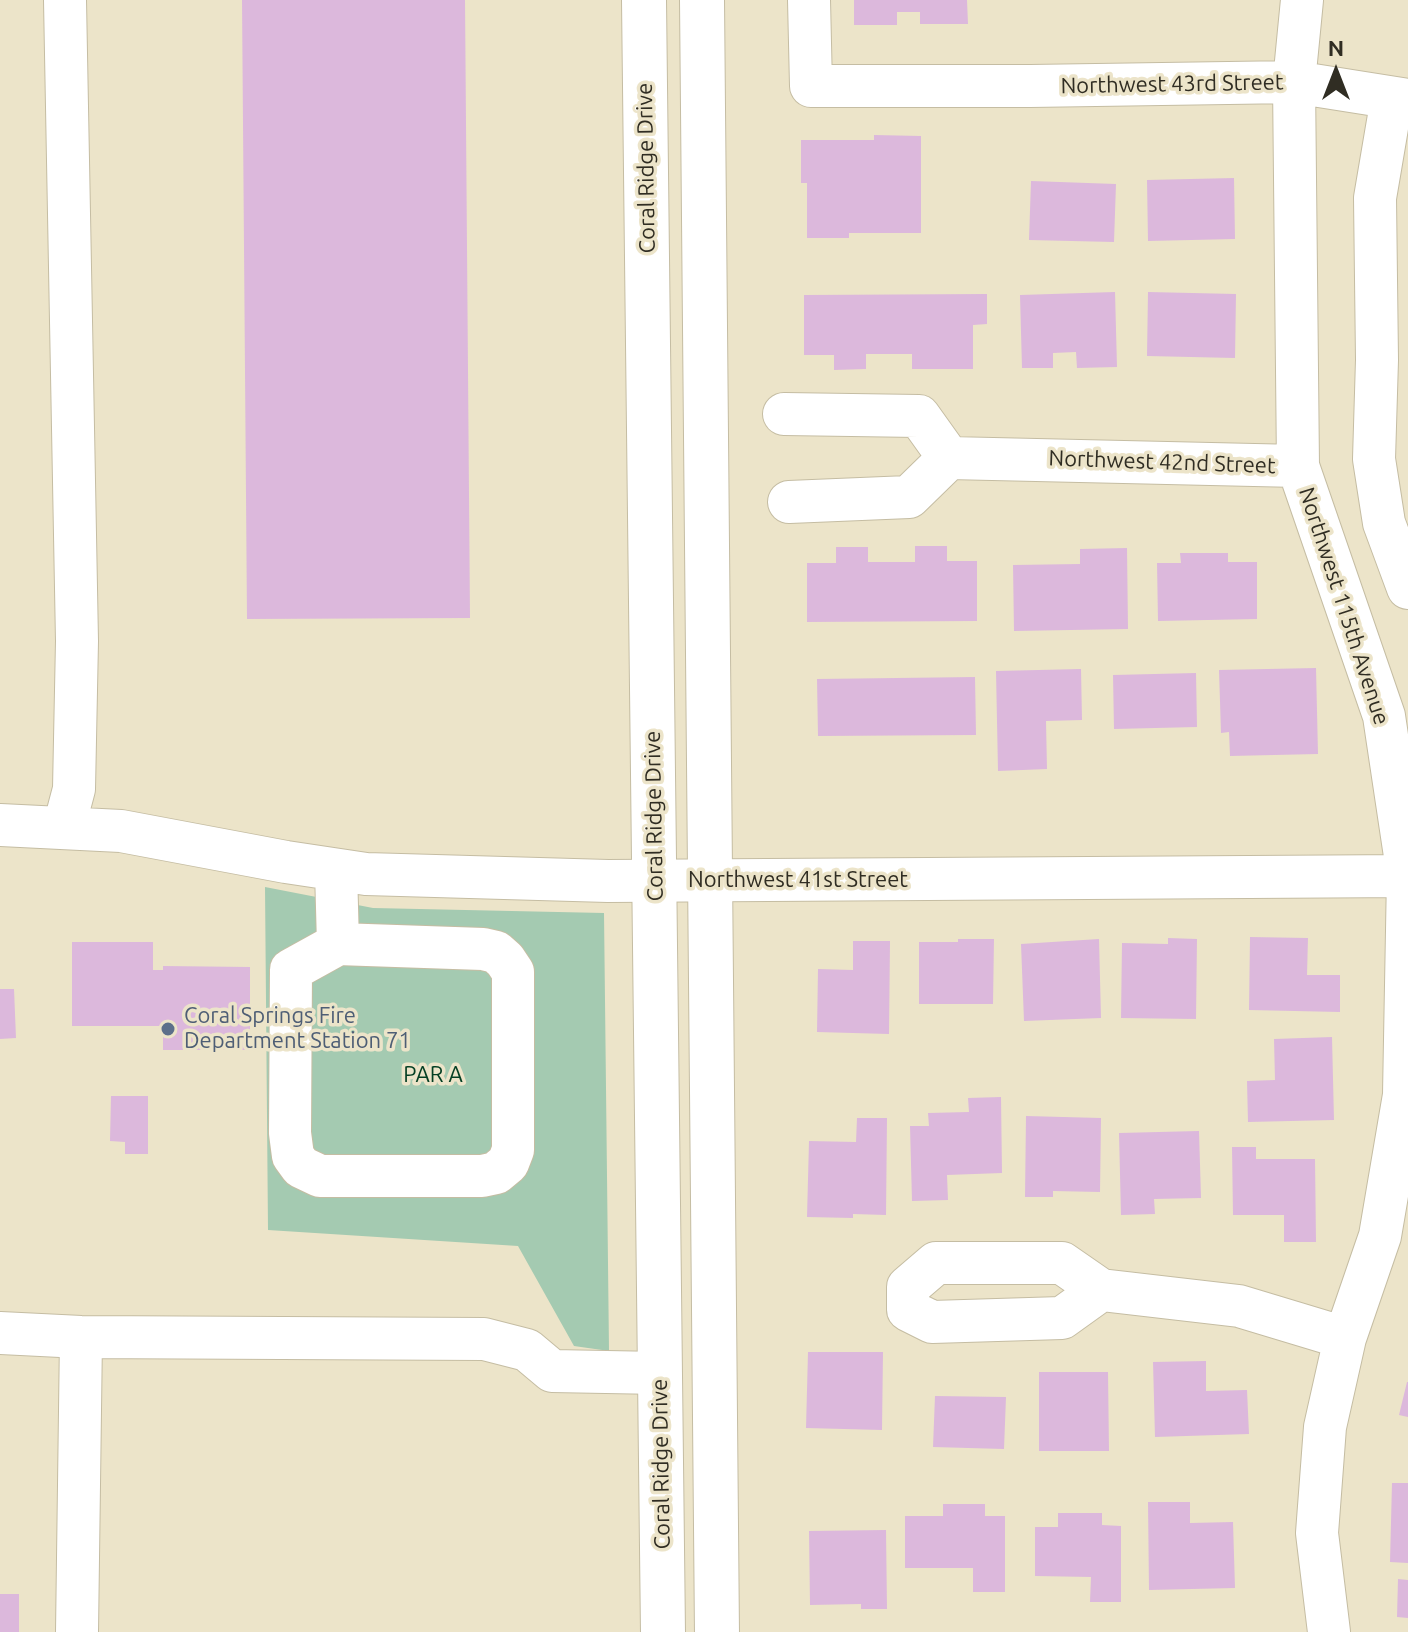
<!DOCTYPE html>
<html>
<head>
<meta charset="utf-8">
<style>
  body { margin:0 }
  #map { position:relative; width:1408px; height:1632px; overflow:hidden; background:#ece4c9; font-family:Ubuntu,sans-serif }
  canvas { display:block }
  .north { position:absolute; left:1296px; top:32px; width:80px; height:80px; -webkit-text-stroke:6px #ece4c9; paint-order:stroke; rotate:0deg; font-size:22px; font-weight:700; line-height:32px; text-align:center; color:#302d23 }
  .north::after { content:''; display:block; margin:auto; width:28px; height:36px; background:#302d23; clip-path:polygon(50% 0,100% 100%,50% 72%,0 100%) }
</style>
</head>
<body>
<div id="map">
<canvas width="1408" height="1632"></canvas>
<div class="north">N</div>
</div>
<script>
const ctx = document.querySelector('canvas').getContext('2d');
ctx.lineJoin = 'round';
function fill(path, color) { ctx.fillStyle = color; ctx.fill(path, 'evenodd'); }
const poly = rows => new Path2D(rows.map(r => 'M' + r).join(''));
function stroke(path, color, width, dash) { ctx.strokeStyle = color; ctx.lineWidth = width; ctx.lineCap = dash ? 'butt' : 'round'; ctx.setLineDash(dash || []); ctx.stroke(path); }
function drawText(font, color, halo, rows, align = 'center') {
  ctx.font = font + ' Ubuntu,sans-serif'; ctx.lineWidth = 7; ctx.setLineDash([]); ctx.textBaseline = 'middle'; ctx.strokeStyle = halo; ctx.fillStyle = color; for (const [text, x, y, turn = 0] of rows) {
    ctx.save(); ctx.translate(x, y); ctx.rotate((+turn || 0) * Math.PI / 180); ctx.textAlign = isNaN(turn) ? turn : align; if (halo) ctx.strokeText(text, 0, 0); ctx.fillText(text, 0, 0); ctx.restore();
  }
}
fill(poly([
  [265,887,373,908,604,913,609,1351,574,1346,518,1246,268,1230]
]), '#a4cab1');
fill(poly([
  [242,0,465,0,470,618,247,619],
  [854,0,967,0,968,24,920,24,920,12,897,12,897,25,854,25],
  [874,135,921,136,921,233,849,233,849,238,807,238,807,183,801,183,801,140,874,140],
  [1234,178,1235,239,1148,241,1147,180],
  [1031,181,1116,184,1114,242,1029,240],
  [1115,292,1117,367,1077,368,1076,352,1053,353,1053,368,1022,368,1020,295],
  [1148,292,1236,294,1235,358,1147,356],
  [987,294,987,324,973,325,973,369,912,369,912,354,866,354,866,369,834,370,834,355,804,355,804,295],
  [915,546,947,546,947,561,977,561,977,621,807,622,807,563,836,563,836,547,868,547,868,562,915,562],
  [1127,548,1128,629,1014,631,1013,565,1080,564,1080,549],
  [1180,553,1228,553,1228,562,1257,562,1257,619,1158,621,1157,563,1181,563],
  [1316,668,1318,754,1230,756,1229,732,1221,733,1219,670],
  [1081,669,1082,720,1046,721,1047,769,998,771,996,671],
  [1196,673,1197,727,1114,729,1113,675],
  [975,677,976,735,818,736,817,679],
  [1250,937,1308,938,1307,975,1340,975,1340,1012,1249,1010],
  [1168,938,1197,939,1196,1019,1121,1018,1122,943,1168,944],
  [958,939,994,939,993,1004,919,1004,919,942,958,942],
  [1099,939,1101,1018,1024,1021,1021,944],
  [853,941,890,941,889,1034,817,1032,818,969,853,970],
  [72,942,153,942,153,970,163,970,163,966,250,967,250,1050,163,1050,163,1026,72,1026],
  [0,989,14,989,16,1038,0,1039],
  [1332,1037,1334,1120,1248,1122,1247,1081,1275,1080,1274,1039],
  [111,1096,148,1096,148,1154,125,1154,125,1142,110,1141],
  [1001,1097,1002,1173,947,1175,948,1200,912,1201,910,1126,929,1126,928,1113,969,1112,968,1098],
  [1026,1116,1101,1118,1100,1192,1053,1191,1053,1197,1025,1197],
  [857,1118,887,1118,886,1215,853,1214,853,1218,807,1217,809,1141,856,1142],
  [1199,1131,1201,1198,1154,1199,1155,1214,1121,1215,1119,1133],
  [1232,1147,1256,1147,1256,1159,1315,1159,1316,1242,1284,1242,1284,1215,1233,1215],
  [808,1352,883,1352,882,1430,806,1428],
  [1206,1361,1206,1391,1247,1390,1249,1434,1155,1437,1153,1362],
  [1039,1372,1108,1372,1109,1451,1039,1451],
  [1407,1382,1408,1382,1408,1417,1399,1415],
  [935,1396,1006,1397,1004,1449,933,1447],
  [1392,1483,1408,1483,1408,1563,1390,1562],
  [1148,1502,1190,1502,1190,1523,1233,1522,1235,1588,1149,1590],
  [943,1504,985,1504,985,1516,1005,1516,1005,1592,973,1592,973,1568,905,1568,905,1516,943,1516],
  [1058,1513,1102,1513,1102,1525,1121,1526,1121,1602,1090,1602,1091,1577,1035,1576,1035,1527,1058,1527],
  [886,1530,887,1609,861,1609,861,1604,810,1605,809,1531],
  [1398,1579,1408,1580,1408,1618,1397,1617],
  [0,1594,19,1594,19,1632,0,1632]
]), '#dcb8dc');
const minor = poly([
  [809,0,811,86,1030,86,1294,82,1408,100],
  [1302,0,1294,82,1298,466,1384,716,1408,876,1404,1095,1380,1236,1345,1338,1325,1427,1317,1533,1329,1632],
  [1392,98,1375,198,1377,360,1374,459,1384,523,1408,588],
  [784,414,919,416,949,458],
  [789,502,909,497,949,458,1298,466],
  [0,825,121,831,286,862,366,874,608,881,1408,876],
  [64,827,74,789,77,641,65,0],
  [336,870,338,944],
  [338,944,483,949,496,952,505,960,513,972,513,1150,508,1163,496,1173,482,1176,320,1176,301,1167,293,1156,290,1133,291,970,338,944],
  [1101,1290,1062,1318,932,1322,908,1310,908,1287,936,1263,1062,1263,1101,1290,1239,1306,1345,1338],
  [0,1333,81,1337,484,1339,527,1350,552,1371,660,1373],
  [77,1632,81,1337]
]);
const major = poly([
  [644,0,663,1632],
  [702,0,717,1632]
]);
stroke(minor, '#c5bda3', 44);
stroke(major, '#c5bda3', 46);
stroke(minor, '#fff', 42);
stroke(major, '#fff', 44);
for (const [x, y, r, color] of [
  [168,1029,8,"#5c6f8a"]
]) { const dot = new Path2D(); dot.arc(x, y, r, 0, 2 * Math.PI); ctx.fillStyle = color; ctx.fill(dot); stroke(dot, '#ece4c9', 3); }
drawText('22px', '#302d23', '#ece4c9', [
  ["Northwest 43rd Street",1172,84,-1],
  ["Coral Ridge Drive",646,168,-91],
  ["Northwest 42nd Street",1162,462,2],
  ["Northwest 115th Avenue",1344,606,72],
  ["Coral Ridge Drive",654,816,-91],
  ["Northwest 41st Street",798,880],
  ["Coral Ridge Drive",661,1464,-91]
]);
drawText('22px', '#4e5e75', '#ece4c9', [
  ["Coral Springs Fire",184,1016],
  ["Department Station 71",184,1041]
], 'left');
drawText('22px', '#043f23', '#ece4c9', [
  ["PAR A",433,1075]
]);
</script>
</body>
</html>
